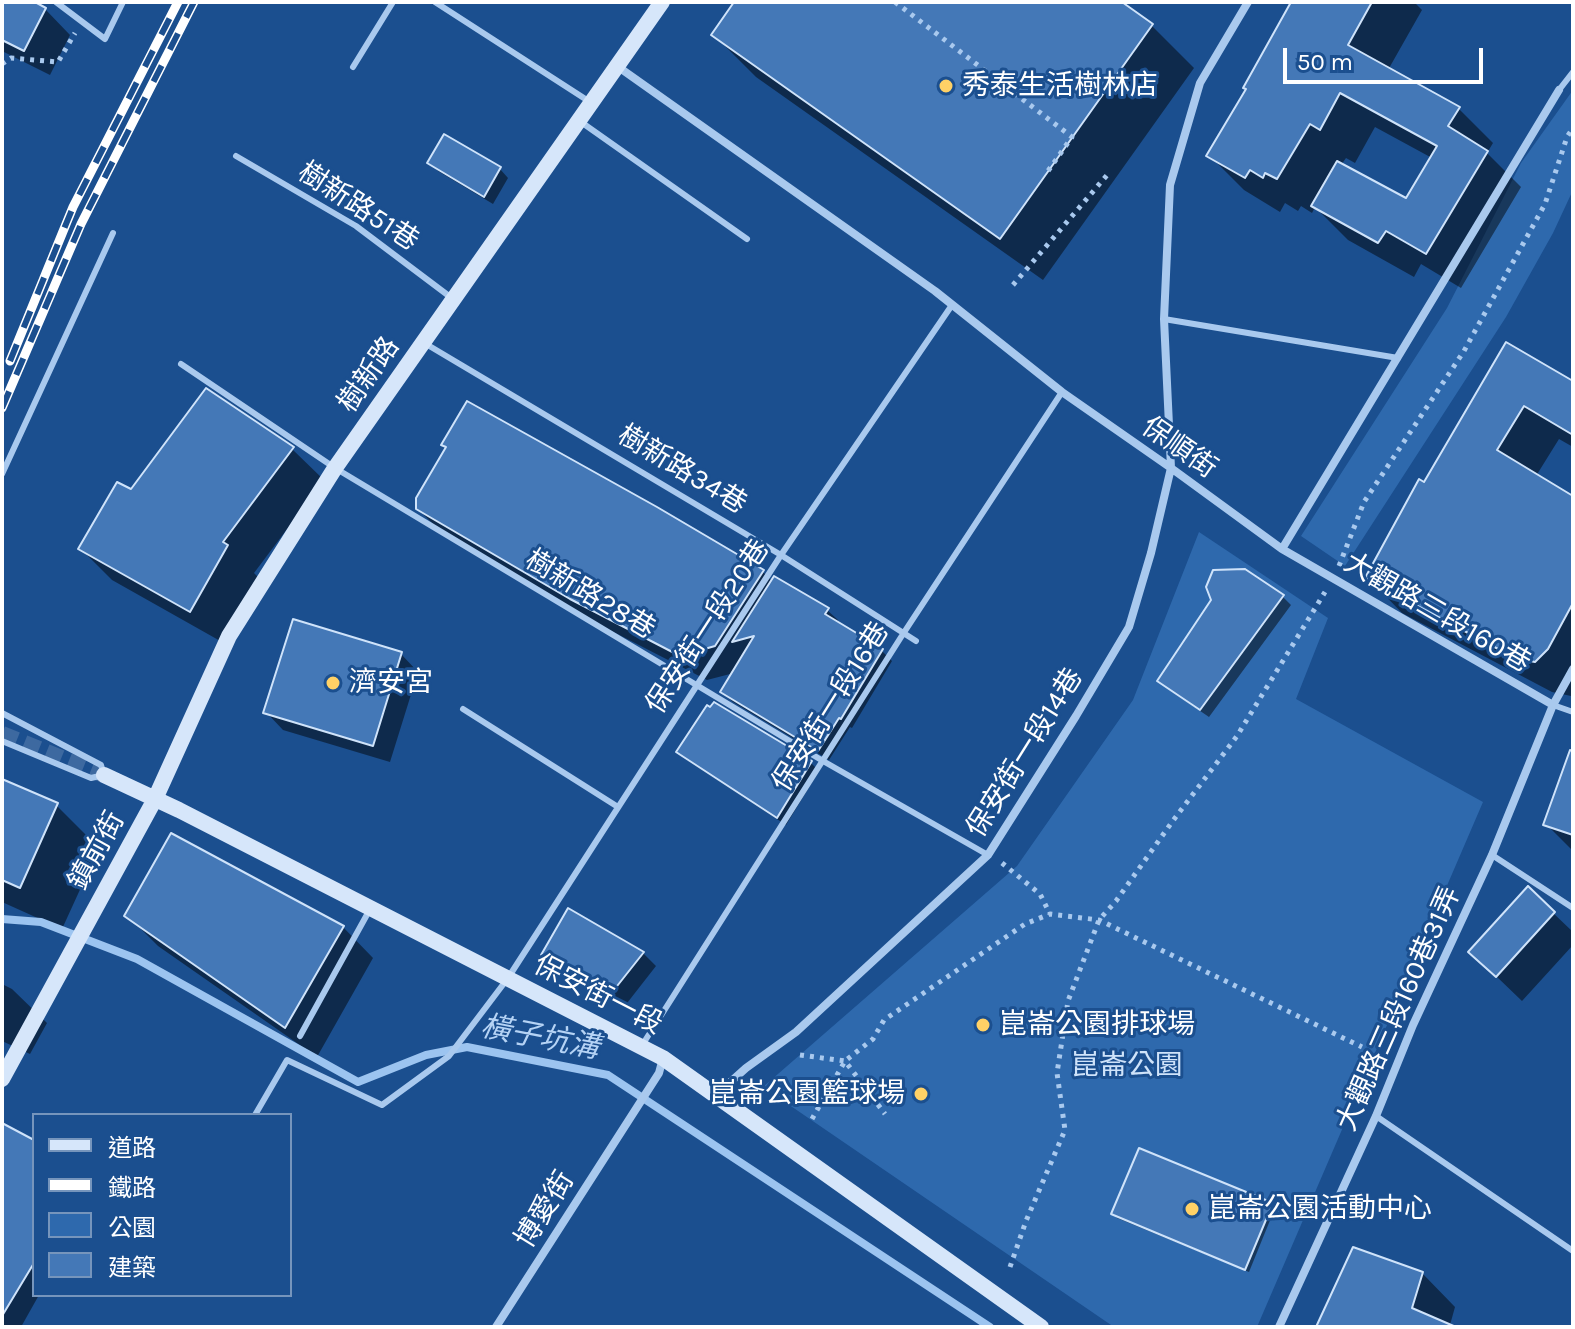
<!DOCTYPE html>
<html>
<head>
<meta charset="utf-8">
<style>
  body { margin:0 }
  #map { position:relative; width:1575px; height:1329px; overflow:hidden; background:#1b4f8f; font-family:Karla,"Noto Sans TC",sans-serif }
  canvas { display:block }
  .frame { position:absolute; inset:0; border:4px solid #fff; pointer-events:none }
  .legend { position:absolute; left:32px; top:1113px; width:260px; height:184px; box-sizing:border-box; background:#1b4f8f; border:2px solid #7695bc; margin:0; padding:10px 14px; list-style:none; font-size:24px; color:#fff }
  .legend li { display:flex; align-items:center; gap:16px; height:40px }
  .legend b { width:40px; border:2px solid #7695bc }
  .scale { position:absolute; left:1283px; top:48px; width:200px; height:36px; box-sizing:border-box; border:4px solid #fff; border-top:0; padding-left:10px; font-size:24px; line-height:28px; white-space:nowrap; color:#fff; -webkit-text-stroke:6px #1b4f8f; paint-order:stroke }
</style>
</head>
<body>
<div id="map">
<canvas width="1575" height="1329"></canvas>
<div class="frame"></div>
<ul class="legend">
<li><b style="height:10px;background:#d6e6fa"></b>道路</li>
<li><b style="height:10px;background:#fff"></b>鐵路</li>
<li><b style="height:22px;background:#2e69ad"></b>公園</li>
<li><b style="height:22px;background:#4478b7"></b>建築</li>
</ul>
<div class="scale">50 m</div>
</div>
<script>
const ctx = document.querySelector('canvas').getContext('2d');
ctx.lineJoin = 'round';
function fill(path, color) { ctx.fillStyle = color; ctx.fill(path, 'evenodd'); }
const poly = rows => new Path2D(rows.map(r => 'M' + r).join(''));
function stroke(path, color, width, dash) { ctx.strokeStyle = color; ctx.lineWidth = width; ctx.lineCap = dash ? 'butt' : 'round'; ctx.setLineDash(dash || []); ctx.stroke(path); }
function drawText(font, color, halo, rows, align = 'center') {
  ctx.font = font + ' Karla,"Noto Sans TC",sans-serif'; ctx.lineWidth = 6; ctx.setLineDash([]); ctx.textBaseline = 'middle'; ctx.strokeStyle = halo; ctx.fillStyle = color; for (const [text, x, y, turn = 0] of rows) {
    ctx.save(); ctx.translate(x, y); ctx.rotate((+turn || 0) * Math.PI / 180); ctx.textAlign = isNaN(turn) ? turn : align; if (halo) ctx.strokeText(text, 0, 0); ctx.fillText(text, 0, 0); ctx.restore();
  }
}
fill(poly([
  [1573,90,1573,190,1553,233,1506,317,1345,566,1301,536,1447,308,1521,163],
  [1199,532,1328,618,1296,699,1483,802,1257,1327,1114,1327,763,1087,1017,866,1133,700]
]), '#2e69ad');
fill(poly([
  [2,2,30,2,45,9,70,35,50,75,2,51],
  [737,2,1118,2,1152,26,1194,68,1043,280,756,77,713,34],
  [1294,2,1414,2,1422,10,1388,70,1458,108,1493,143,1487,153,1521,187,1461,288,1421,264,1414,277,1348,240,1315,207,1312,213,1301,206,1298,211,1285,203,1280,212,1244,190,1209,155,1248,90],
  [1375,127,1432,158,1407,201,1341,165,1346,158,1355,163],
  [430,163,500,169,508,178,493,204,438,171],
  [1506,345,1573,383,1573,447,1559,439,1536,476,1573,498,1573,694,1571,696,1552,692,1402,613,1368,578],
  [292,449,324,480,254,573,259,578,222,642,112,580,81,549,132,492],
  [418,509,763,572,773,582,827,610,838,620,837,623,882,651,892,661,852,728,850,727,829,760,733,702,722,692,734,673,707,680,598,624,444,535],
  [1282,596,1291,605,1209,717,1168,689,1159,681],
  [401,654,418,672,390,762,283,730,266,712],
  [1573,749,1573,851,1546,824],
  [678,752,811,763,819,771,786,825,687,760],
  [2,781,56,805,99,848,62,929,2,902],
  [1528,889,1573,932,1573,945,1522,1001,1471,952],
  [127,915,343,927,373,958,317,1057,158,946],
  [643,953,656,966,624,1007,569,980,543,955],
  [2,984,12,989,47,1023,30,1054,2,1041],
  [2,1125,34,1142,34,1295,39,1295,21,1327,2,1327],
  [1272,1205,1275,1208,1249,1272,1117,1218,1114,1214],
  [1422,1273,1455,1307,1450,1325,1454,1327,1318,1327]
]), '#0007');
stroke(poly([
  [2,919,41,922,137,959,358,1082,426,1055,467,1047,608,1075,990,1327]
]), '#9cc4f0', 8);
const building = poly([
  [2,2,35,2,46,8,24,51,2,40,2,2],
  [734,2,1122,2,1153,24,1000,239,711,35,734,2],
  [1291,2,1372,2,1348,45,1460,107,1448,126,1488,151,1426,254,1386,231,1378,243,1311,206,1337,161,1406,198,1437,146,1340,93,1320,130,1310,124,1277,179,1265,173,1263,178,1250,170,1245,178,1206,156,1246,89,1243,88,1291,2],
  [444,134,501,167,484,197,427,163,444,134],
  [1506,342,1573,381,1573,435,1524,406,1497,450,1573,496,1573,603,1548,649,1535,662,1515,658,1365,578,1419,479,1424,482,1506,342],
  [206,388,294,447,223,542,228,545,190,612,78,549,117,482,131,489,206,388],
  [467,401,657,507,764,570,715,646,680,656,570,599,416,509,416,498,446,447,441,445,467,401],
  [1245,569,1284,595,1200,710,1157,681,1211,600,1206,587,1213,570,1245,569],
  [774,576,829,608,825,614,883,649,841,719,839,718,818,751,720,692,754,636,732,642,774,576],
  [293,619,402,652,373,746,263,713,293,619],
  [714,702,812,761,777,818,676,752,707,705,710,707,714,702],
  [1570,750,1573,751,1573,835,1543,825,1570,750],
  [2,779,58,803,20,888,2,880,2,779],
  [171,833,344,926,285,1028,124,916,171,833],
  [1528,886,1555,912,1496,977,1468,952,1528,886],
  [568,908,644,952,610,995,554,967,541,955,568,908],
  [2,1123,34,1140,34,1263,2,1316,2,1123],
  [1139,1148,1273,1203,1245,1270,1111,1214,1139,1148],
  [1353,1247,1423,1272,1412,1308,1456,1327,1316,1327,1353,1247]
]);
fill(building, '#4478b7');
stroke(building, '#cfe3fa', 2);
stroke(poly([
  [2,734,104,775]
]), '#3d69a0', 16, [16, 8]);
stroke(poly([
  [895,2,1072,137,1048,171],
  [2,64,11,58,58,62,75,33],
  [1013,285,1108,174],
  [1339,566,1364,502,1464,351,1545,204,1567,137,1573,128],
  [1002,863,1040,894,1050,914],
  [800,1055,845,1061,885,1114],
  [812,1119,845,1061,873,1039,884,1020,1025,924,1050,914,1099,920,1362,1047],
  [1010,1267,1026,1221,1065,1130,1057,1073,1068,1001,1099,920,1116,901,1172,822,1237,736,1325,592]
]), '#a9c9ee', 5, [4, 6]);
stroke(poly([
  [56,2,105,39,123,2],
  [435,2,590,102],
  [353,67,393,2],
  [1559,90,1573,72],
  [581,122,747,239],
  [236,156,356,226,453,299],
  [1164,319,1398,358],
  [426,344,781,555,916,641],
  [181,364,335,468,823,761,988,855],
  [2,474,113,233],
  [1553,705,1573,712],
  [463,709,618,807],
  [2,713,101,765,104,775,91,778,2,741],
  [1492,855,1573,908],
  [300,1036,369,911],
  [641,1047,903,634,1062,392],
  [255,1115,287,1060,382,1105,449,1056,508,978,781,555,952,305],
  [1376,1116,1573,1251]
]), '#a9c9ee', 6);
stroke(poly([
  [617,66,935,291,1062,392,1171,468,1282,549,1553,705],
  [1282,549,1559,90],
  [716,1095,746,1068,796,1032,988,855,1076,716,1129,627,1151,553,1171,468,1164,319,1170,185,1200,83,1248,2],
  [496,1327,659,1073,663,1058],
  [1279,1327,1376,1116,1413,1025,1492,855,1553,705,1573,669]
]), '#a9c9ee', 8);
stroke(poly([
  [104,775,179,810,663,1058,1041,1327],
  [2,1079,155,799,229,636,335,468,662,2]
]), '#d6e6fa', 16);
const rail = poly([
  [10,361,73,207,178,2],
  [2,408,81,224,194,2]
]);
stroke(rail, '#fff', 9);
stroke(rail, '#1b4f8f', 6, [18]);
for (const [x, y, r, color] of [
  [946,86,8,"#ffd166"],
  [333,683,8,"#ffd166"],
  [983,1025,8,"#ffd166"],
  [921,1094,8,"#ffd166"],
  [1192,1209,8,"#ffd166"]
]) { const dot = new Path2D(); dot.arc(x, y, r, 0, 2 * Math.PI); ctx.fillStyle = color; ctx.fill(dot); stroke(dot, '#1b4f8f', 3); }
drawText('28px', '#fff', '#1b4f8f', [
  ["秀泰生活樹林店",962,86],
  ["濟安宮",349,683],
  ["崑崙公園排球場",999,1025],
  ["崑崙公園籃球場",905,1094,"right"],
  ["崑崙公園活動中心",1208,1209]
], 'left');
drawText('28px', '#fff', '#1b4f8f', [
  ["樹新路51巷",358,207,33],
  ["樹新路",369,375,-55],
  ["保順街",1179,448,35],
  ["樹新路34巷",682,470,31],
  ["樹新路28巷",590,595,31],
  ["大觀路三段160巷",1437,613,30],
  ["保安街一段20巷",708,627,-57],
  ["保安街一段16巷",831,707,-58],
  ["保安街一段14巷",1025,753,-58],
  ["鎮前街",97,851,-61],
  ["保安街一段",598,995,27],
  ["大觀路三段160巷31弄",1399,1009,-66],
  ["博愛街",545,1210,-58]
]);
drawText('28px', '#cfe3fa', '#1b4f8f', [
  ["崑崙公園",1127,1066]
]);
drawText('italic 30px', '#b5d3f5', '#1b4f8f', [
  ["橫子坑溝",540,1038,11]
]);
</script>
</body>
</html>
